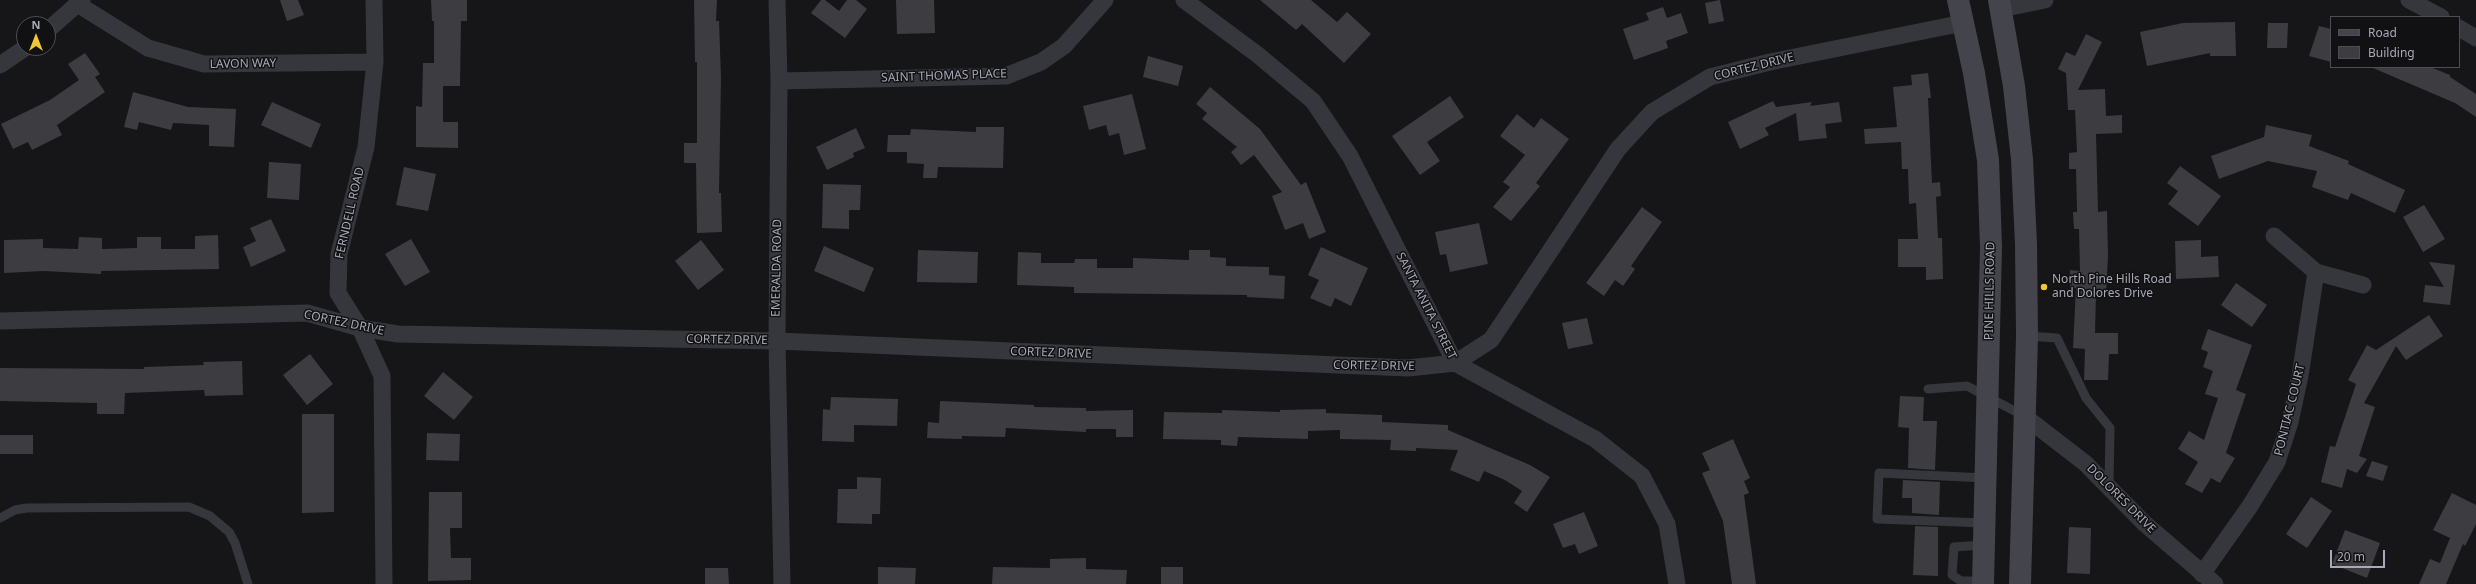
<!DOCTYPE html>
<html>
<head>
<meta charset="utf-8">
<style>
  body { margin:0 }
  #map { position:relative; width:2476px; height:584px; overflow:hidden; background:#161517; font-family:"Noto Sans",sans-serif }
  canvas { display:block }
  .legend { position:absolute; left:2330px; top:16px; width:130px; height:52px; box-sizing:border-box; background:#111012; border:1px solid #4d4e54; margin:0; padding:5px 7px; list-style:none; font-size:12px; color:#a7aab7 }
  .legend li { display:flex; align-items:center; gap:8px; height:20px }
  .legend b { width:20px; border:1px solid #4d4e54 }
  .north { position:absolute; left:16px; top:16px; width:40px; height:40px; box-sizing:border-box; background:#111012; border:1px solid #4d4e54; border-radius:50%; rotate:0deg; font-size:11px; font-weight:700; line-height:16px; text-align:center; color:#a7aab7 }
  .north::after { content:''; display:block; margin:auto; width:14px; height:18px; background:#f1c734; clip-path:polygon(50% 0,100% 100%,50% 72%,0 100%) }
  .scale { position:absolute; left:2330px; top:550px; width:55px; height:18px; box-sizing:border-box; border:2px solid #a7aab7; border-top:0; padding-left:5px; font-size:12px; line-height:14px; white-space:nowrap; color:#a7aab7; -webkit-text-stroke:3px #111012; paint-order:stroke }
</style>
</head>
<body>
<div id="map">
<canvas width="2476" height="584"></canvas>
<ul class="legend">
<li><b style="height:5px;background:#44454c"></b>Road</li>
<li><b style="height:11px;background:#3d3d41"></b>Building</li>
</ul>
<div class="north">N</div>
<div class="scale">20 m</div>
</div>
<script>
const ctx = document.querySelector('canvas').getContext('2d');
ctx.lineJoin = 'round';
function fill(path, color) { ctx.fillStyle = color; ctx.fill(path, 'evenodd'); }
const poly = rows => new Path2D(rows.map(r => 'M' + r).join(''));
function stroke(path, color, width, dash) { ctx.strokeStyle = color; ctx.lineWidth = width; ctx.lineCap = dash ? 'butt' : 'round'; ctx.setLineDash(dash || []); ctx.stroke(path); }
function drawText(font, color, halo, rows, align = 'center') {
  ctx.font = font + ' "Noto Sans",sans-serif'; ctx.lineWidth = 3; ctx.setLineDash([]); ctx.textBaseline = 'middle'; ctx.strokeStyle = halo; ctx.fillStyle = color; for (const [text, x, y, turn = 0] of rows) {
    ctx.save(); ctx.translate(x, y); ctx.rotate((+turn || 0) * Math.PI / 180); ctx.textAlign = isNaN(turn) ? turn : align; if (halo) ctx.strokeText(text, 0, 0); ctx.fillText(text, 0, 0); ctx.restore();
  }
}
fill(poly([
  [280,0,298,0,304,15,287,21],
  [431,0,467,0,467,21,461,21,460,86,443,86,443,122,458,122,458,148,416,147,416,106,422,107,423,63,434,63,434,21,432,21],
  [694,0,717,0,716,21,719,21,721,78,719,193,721,193,722,232,697,233,696,163,684,163,684,143,697,143,697,62,695,62],
  [821,0,825,0,839,11,847,0,856,0,867,9,845,38,811,13],
  [896,0,934,0,935,33,897,34],
  [1260,0,1311,0,1337,22,1347,12,1371,34,1344,63,1302,24,1296,30],
  [1720,0,1724,21,1709,24,1705,3],
  [1663,7,1667,18,1681,13,1688,33,1666,41,1668,48,1634,60,1623,29,1649,20,1646,13],
  [2235,22,2236,56,2210,56,2210,53,2147,66,2140,32,2183,23],
  [2268,23,2288,23,2287,48,2267,48],
  [2319,26,2331,29,2331,62,2309,56],
  [2086,34,2102,42,2078,90,2105,89,2106,116,2122,115,2122,133,2096,134,2098,212,2107,211,2108,256,2106,295,2096,295,2095,333,2118,333,2118,354,2109,354,2108,380,2084,380,2085,349,2073,348,2076,288,2070,288,2070,270,2080,271,2079,229,2074,229,2073,212,2077,212,2076,169,2069,169,2069,153,2077,152,2075,110,2068,110,2066,73,2058,69,2066,52,2075,56],
  [85,53,100,74,95,77,105,92,57,125,62,135,32,150,28,142,13,149,1,124,50,100,79,80,68,64],
  [1148,56,1183,66,1178,86,1143,77],
  [2430,67,2450,75,2450,77,2476,94,2476,117,2455,103,2373,68],
  [1928,73,1931,98,1928,98,1932,183,1940,182,1941,196,1936,197,1938,238,1942,238,1943,279,1926,280,1926,267,1898,267,1898,239,1918,239,1916,203,1909,204,1908,169,1902,169,1901,142,1865,144,1864,129,1897,127,1893,87,1912,85,1911,75],
  [1210,87,1260,129,1301,185,1306,182,1326,232,1309,239,1303,223,1285,230,1272,196,1282,192,1254,155,1241,165,1231,152,1237,147,1202,119,1207,113,1196,104],
  [133,92,188,107,236,109,234,147,209,146,209,125,173,123,171,130,139,122,137,130,124,127],
  [1132,94,1146,149,1124,155,1119,133,1109,136,1106,125,1089,130,1083,106],
  [1450,96,1464,117,1427,142,1440,161,1420,175,1392,136],
  [1773,101,1776,107,1812,102,1810,106,1839,102,1842,122,1825,124,1827,138,1799,141,1796,113,1765,128,1769,135,1740,149,1728,122],
  [272,102,321,124,311,148,261,125],
  [1517,114,1534,128,1541,118,1569,139,1536,183,1540,186,1511,221,1493,207,1510,187,1503,182,1525,155,1500,136],
  [2266,125,2312,135,2309,146,2349,161,2348,164,2405,190,2395,213,2351,193,2348,200,2312,187,2317,171,2268,161,2219,179,2211,156,2264,137],
  [976,127,1004,127,1003,168,938,167,937,178,923,178,924,164,907,163,907,152,887,152,888,135,910,135,911,129,976,132],
  [856,128,865,148,853,153,854,157,827,170,816,147],
  [269,162,301,164,299,200,267,198],
  [2180,166,2221,196,2198,226,2168,204,2178,191,2167,183],
  [404,167,436,174,428,211,396,205],
  [823,184,861,185,860,210,849,210,849,229,822,228],
  [2424,205,2445,239,2423,252,2403,217],
  [1642,207,1662,222,1631,266,1635,269,1623,286,1615,280,1604,296,1586,283],
  [271,219,286,251,251,267,243,247,256,241,250,228],
  [1479,223,1488,264,1450,272,1446,254,1440,255,1435,232],
  [218,235,219,269,101,271,101,274,44,271,4,273,4,240,43,239,43,248,78,249,79,237,102,238,102,249,137,248,137,237,161,237,161,249,195,249,195,236],
  [411,239,430,272,405,286,385,254],
  [701,240,724,270,698,290,675,261],
  [2201,240,2201,257,2218,256,2219,277,2176,279,2175,241],
  [824,246,874,268,864,292,814,271],
  [1321,247,1368,268,1351,306,1335,298,1331,307,1310,298,1319,280,1308,275],
  [918,250,978,252,977,283,917,282],
  [1189,250,1210,250,1210,257,1226,258,1226,266,1269,267,1269,275,1285,276,1284,299,1247,297,1247,295,1074,293,1074,287,1017,285,1018,252,1041,253,1041,263,1074,263,1075,259,1097,259,1097,268,1133,268,1133,258,1189,260],
  [2429,262,2455,265,2450,305,2423,302,2425,285,2444,287],
  [2236,283,2267,305,2252,327,2221,305],
  [2429,315,2443,336,2406,360,2396,346,2364,403,2375,407,2359,456,2367,459,2357,473,2347,469,2342,488,2321,482,2330,446,2335,447,2356,384,2348,380,2367,345,2376,350],
  [1587,318,1593,344,1568,349,1562,323],
  [2208,329,2252,345,2236,390,2246,394,2226,453,2235,458,2220,483,2211,478,2202,493,2185,484,2198,462,2178,449,2189,431,2204,440,2218,398,2205,394,2213,371,2203,367,2208,352,2201,349],
  [310,354,333,384,307,405,283,375],
  [242,361,243,395,205,396,204,390,125,393,124,414,97,414,97,403,0,401,0,368,144,369,144,367,204,365,203,362],
  [443,372,473,397,454,420,424,396],
  [1900,396,1924,397,1923,421,1937,421,1935,470,1908,468,1909,428,1898,427],
  [831,397,898,399,897,426,854,425,854,442,822,441,823,409,830,410],
  [940,401,1034,405,1034,407,1086,408,1086,411,1133,410,1133,437,1116,437,1116,429,1086,429,1086,432,1006,428,1005,437,962,436,962,439,927,438,928,422,939,423],
  [1326,409,1326,413,1382,415,1382,422,1448,425,1448,430,1530,465,1550,477,1527,512,1514,503,1522,491,1505,480,1484,471,1479,482,1450,470,1458,450,1416,448,1416,451,1390,450,1391,440,1340,439,1340,430,1308,431,1308,439,1238,437,1237,446,1221,445,1221,440,1163,439,1164,412,1222,413,1222,410,1280,412,1280,410],
  [302,414,334,414,334,512,302,513],
  [427,433,460,434,459,461,426,460],
  [0,435,33,435,33,454,0,454],
  [1733,439,1750,478,1744,481,1749,493,1744,495,1756,584,1732,584,1723,521,1702,473,1710,470,1702,453],
  [2372,461,2388,466,2383,481,2366,476],
  [857,477,881,478,880,514,872,514,872,524,837,523,838,489,857,489],
  [1903,480,1940,482,1939,515,1912,513,1912,498,1902,498],
  [429,492,462,492,462,528,450,528,451,558,471,558,471,580,428,581],
  [2452,493,2476,505,2476,524,2465,546,2463,544,2446,584,2419,584,2430,559,2440,563,2450,538,2433,530],
  [2311,497,2332,511,2307,548,2286,534],
  [1584,512,1598,546,1579,554,1575,544,1563,548,1553,524],
  [1915,526,1938,527,1938,576,1913,575],
  [2069,527,2091,528,2090,574,2067,573],
  [2345,530,2380,543,2367,578,2332,564],
  [1086,558,1086,569,1127,570,1126,584,992,584,993,567,1050,568,1050,559],
  [878,567,916,568,915,584,878,584],
  [1161,567,1183,567,1183,584,1161,584],
  [705,568,728,568,729,584,705,584]
]), '#3d3d41');
stroke(poly([
  [2027,336,2057,338,2086,398,2110,428,2109,487],
  [1928,389,1967,386,2024,416],
  [0,518,15,510,27,508,189,507,210,516,229,532,235,543,248,584],
  [1985,523,1877,519,1879,473,1986,478],
  [1983,581,1961,581,1952,575,1954,547,1984,545]
]), '#36373c', 9);
stroke(poly([
  [374,0,375,62,366,147,339,254,338,293,360,328,382,376,384,584],
  [777,0,779,81,777,341,782,584],
  [1184,0,1258,55,1313,101,1350,156,1455,363,1595,439,1642,476,1667,524,1677,584],
  [2409,0,2441,17],
  [79,5,148,48,204,64,375,62],
  [2001,9,2045,0],
  [2459,28,2476,38],
  [48,30,82,0],
  [0,65,25,48],
  [779,81,1006,76,1041,62,1064,46,1105,0],
  [2274,236,2316,272,2363,285],
  [0,321,307,313,360,328,398,334,777,341,1408,368,1455,363,1491,340,1618,149,1652,112,1710,77,1770,62,1963,23],
  [2024,416,2085,463,2144,523,2215,584],
  [2202,574,2250,506,2277,462,2290,422,2300,376,2316,272]
]), '#36373c', 17);
stroke(poly([
  [1958,0,1974,73,1988,160,1991,247,1983,584],
  [1999,0,2014,86,2022,159,2026,244,2027,336,2020,584]
]), '#44454c', 22);
for (const [x, y, r, color] of [
  [2044,287,4,"#f1c734"]
]) { const dot = new Path2D(); dot.arc(x, y, r, 0, 2 * Math.PI); ctx.fillStyle = color; ctx.fill(dot); stroke(dot, '#111012', 1.5); }
drawText('12px', '#a7aab7', '#111012', [
  ["LAVON WAY",243,64,-1],
  ["CORTEZ DRIVE",1754,67,-14],
  ["SAINT THOMAS PLACE",944,76,-2],
  ["FERNDELL ROAD",350,213,-77],
  ["EMERALDA ROAD",777,268,-89],
  ["PINE HILLS ROAD",1990,291,-89],
  ["SANTA ANITA STREET",1426,306,63],
  ["CORTEZ DRIVE",344,323,12],
  ["CORTEZ DRIVE",727,340,1],
  ["CORTEZ DRIVE",1051,353,2],
  ["CORTEZ DRIVE",1374,366,1],
  ["PONTIAC COURT",2290,410,-76],
  ["DOLORES DRIVE",2121,499,45]
]);
drawText('12px', '#a7aab7', '#111012', [
  ["North Pine Hills Road",2052,280],
  ["and Dolores Drive",2052,294]
], 'left');
</script>
</body>
</html>
